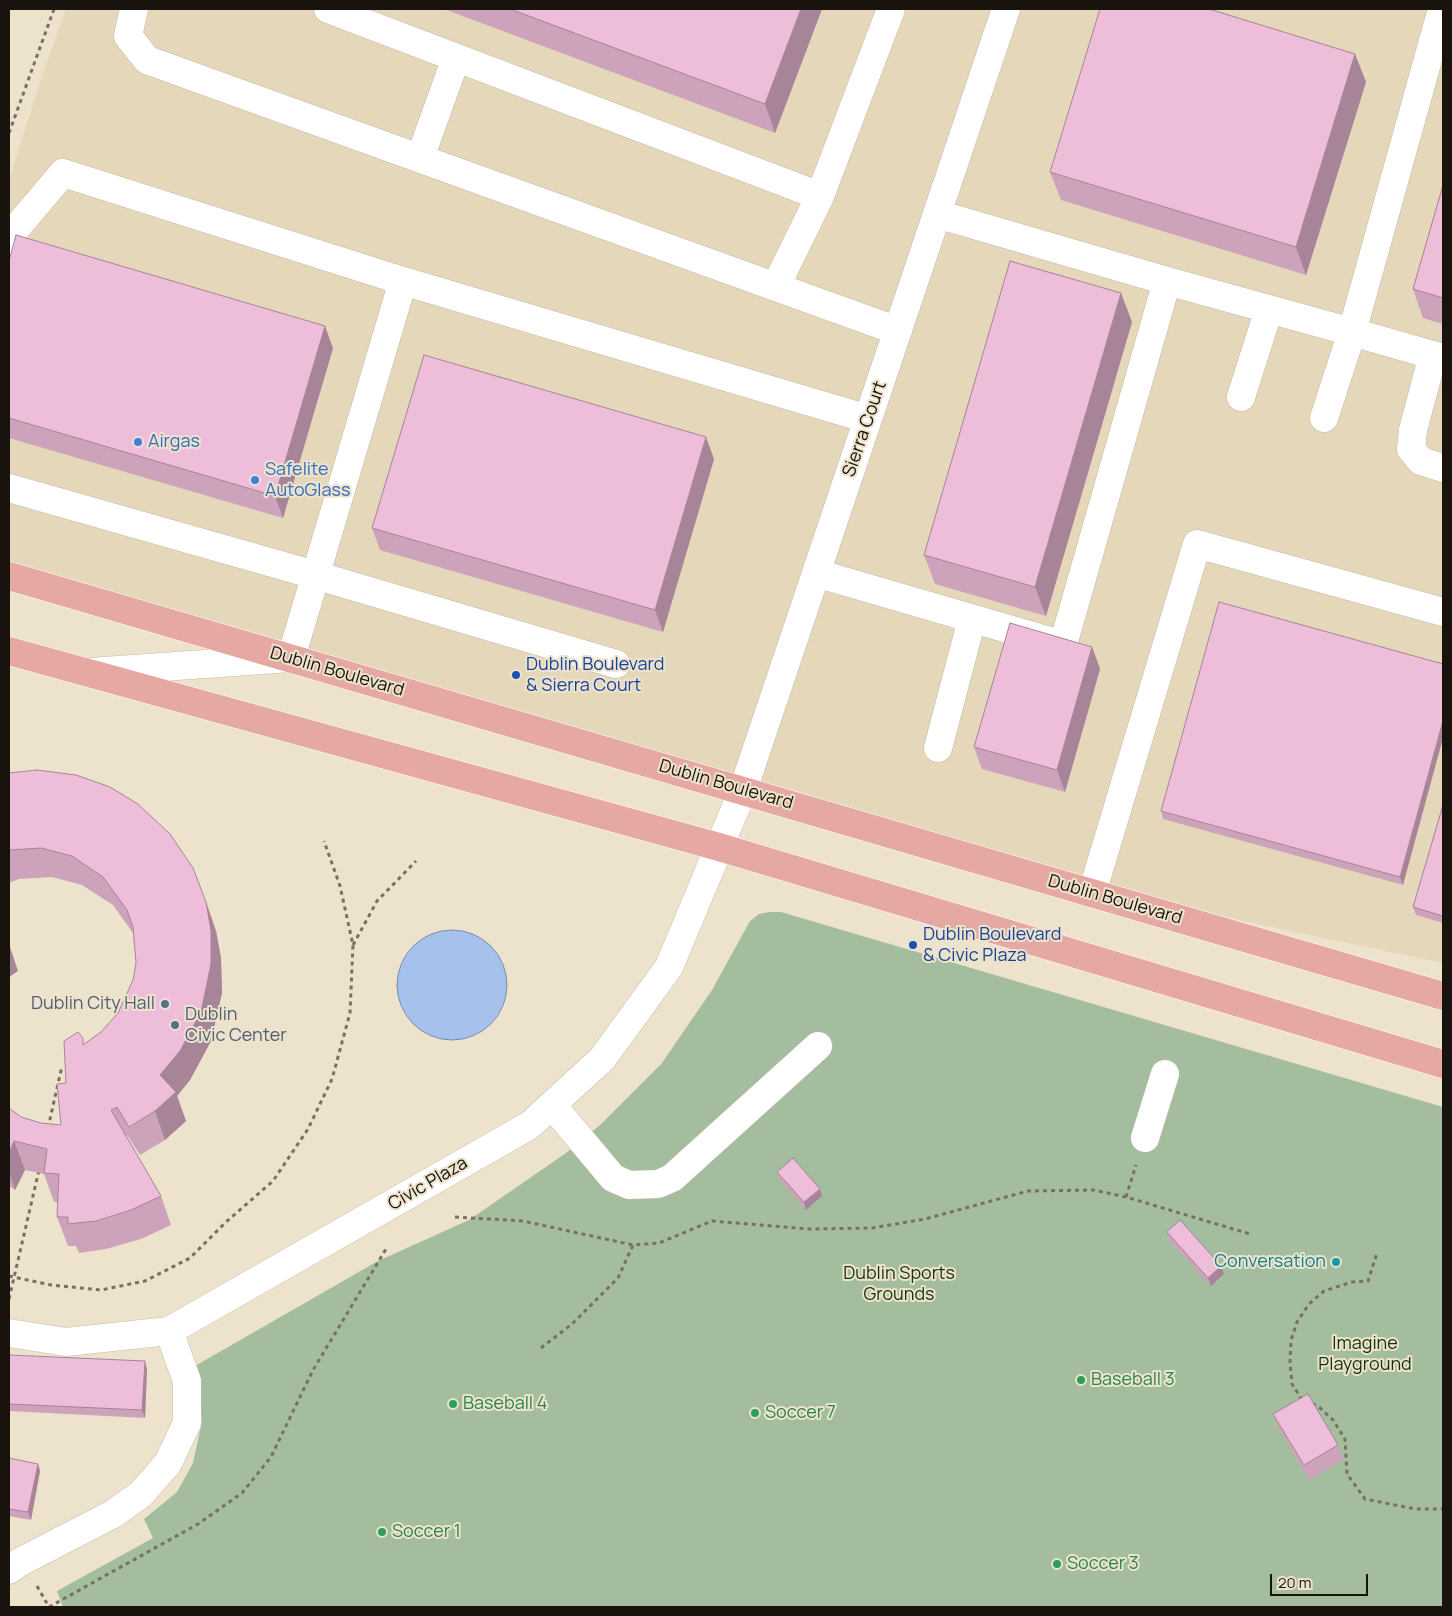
<!DOCTYPE html>
<html>
<head>
<meta charset="utf-8">
<style>
  body { margin:0 }
  #map { position:relative; width:1452px; height:1616px; overflow:hidden; background:#ede3cc; font-family:Manrope,sans-serif }
  canvas { display:block }
  .frame { position:absolute; inset:0; border:10px solid #18140d; pointer-events:none }
  .scale { position:absolute; left:1270px; top:1574px; width:98px; height:22px; box-sizing:border-box; border:2px solid #18140d; border-top:0; padding-left:6px; font-size:15px; line-height:18px; white-space:nowrap; color:#18140d; -webkit-text-stroke:4px #ede3cc; paint-order:stroke }
</style>
</head>
<body>
<div id="map">
<canvas width="1452" height="1616"></canvas>
<div class="frame"></div>
<div class="scale">20 m</div>
</div>
<script>
const ctx = document.querySelector('canvas').getContext('2d');
ctx.lineJoin = 'round';
function fill(path, color) { ctx.fillStyle = color; ctx.fill(path, 'evenodd'); }
const poly = rows => new Path2D(rows.map(r => 'M' + r).join(''));
function stroke(path, color, width, dash) { ctx.strokeStyle = color; ctx.lineWidth = width; ctx.lineCap = dash ? 'butt' : 'round'; ctx.setLineDash(dash || []); ctx.stroke(path); }
function drawText(font, color, halo, rows, align = 'center') {
  ctx.font = font + ' Manrope,sans-serif'; ctx.lineWidth = 4; ctx.setLineDash([]); ctx.textBaseline = 'middle'; ctx.strokeStyle = halo; ctx.fillStyle = color; for (const [text, x, y, turn = 0] of rows) {
    ctx.save(); ctx.translate(x, y); ctx.rotate((+turn || 0) * Math.PI / 180); ctx.textAlign = isNaN(turn) ? turn : align; if (halo) ctx.strokeText(text, 0, 0); ctx.fillText(text, 0, 0); ctx.restore();
  }
}
fill(poly([
  [66,9,1443,9,1443,963,1043,879,9,576,9,180,42,76]
]), '#e5d7ba');
fill(poly([
  [769,912,781,912,1443,1107,1443,1607,63,1607,57,1591,153,1538,144,1519,177,1492,193,1463,202,1421,195,1366,378,1261,469,1220,566,1153,600,1125,662,1063,712,990,750,921,759,914]
]), '#a4bd9e');
const water = poly([
  '397 985a55 55 0 1 1 110 0a55 55 0 1 1-110 0Z'
]);
fill(water, '#a6c2ec');
stroke(water, '#7b8ea9', 1);
const minor = poly([
  [134,9,128,36,147,60,898,331],
  [328,9,820,196,891,9],
  [420,158,456,58],
  [9,241,13,232,63,173,403,281],
  [1167,281,1352,332,1442,9],
  [776,286,820,196],
  [1433,355,1413,430,1411,449,1421,461,1443,468],
  [1241,397,1269,309],
  [1324,418,1352,332,1443,358],
  [9,488,315,575,616,664],
  [816,573,1063,645,1167,281,937,214],
  [90,672,291,658,403,281,868,419],
  [938,748,972,619],
  [1092,893,1197,544,1443,612],
  [552,1105,613,1178,629,1185,658,1184,672,1178,818,1046],
  [1145,1138,1165,1074],
  [9,1333,66,1342,169,1331,530,1125,602,1059,669,967,743,790,1006,9],
  [9,1570,20,1562,113,1514,141,1494,168,1463,187,1423,187,1381,169,1331]
]);
const major = poly([
  [9,576,1443,996],
  [9,651,719,847,1443,1064]
]);
stroke(minor, '#c6bba6', 29);
stroke(major, '#fff', 29);
stroke(poly([
  [9,133,54,9],
  [353,945,377,901,416,861],
  [48,1128,62,1066],
  [1126,1197,1136,1165],
  [455,1217,523,1221,633,1245,659,1243,712,1221,809,1229,872,1228,925,1219,1028,1191,1094,1190,1126,1197,1250,1234],
  [9,1276,51,1285,101,1290,145,1281,190,1258,226,1222,273,1181,308,1129,332,1079,350,1013,353,945,340,886,324,841],
  [9,1299,39,1170],
  [541,1348,572,1324,618,1278,633,1245],
  [1302,1400,1292,1384,1290,1362,1291,1340,1297,1322,1309,1304,1324,1291,1352,1282,1368,1281,1377,1253],
  [1312,1404,1318,1406,1333,1420,1345,1439,1347,1474,1365,1499,1415,1509,1443,1509],
  [37,1586,49,1607],
  [49,1607,198,1524,242,1493,271,1457,313,1370,386,1249]
]), '#787163', 3, [4, 4]);
stroke(minor, '#fff', 28);
stroke(major, '#e6a8a2', 28);
fill(poly([
  [444,9,822,9,775,133],
  [1355,54,1366,82,1306,275,1061,200,1050,172],
  [1443,185,1443,324,1423,318,1413,289],
  [9,261,333,348,283,518,9,438],
  [1132,322,1046,616,935,584,924,555],
  [714,459,663,632,380,550,372,528],
  [1092,647,1100,669,1065,792,982,769,974,747],
  [1443,664,1403,885,1163,819,1161,811],
  [9,773,206,902,216,931,221,958,222,993,211,1041,190,1080,177,1096,186,1121,165,1140,140,1155,127,1135,126,1136,161,1196,171,1225,141,1239,106,1249,79,1253,76,1246,68,1246,57,1217,58,1202,54,1202,44,1174,25,1170,15,1190,9,1186,9,1108,21,1117,41,1123,61,1125,66,1083,85,1043,101,1032,118,1013,133,980,136,963,133,933,113,905,82,885,52,877,19,879,9,883],
  [1443,805,1443,923,1416,915,1413,907],
  [777,1172,820,1189,822,1196,806,1210,780,1180],
  [1167,1232,1221,1266,1224,1274,1211,1286,1169,1240],
  [9,1355,147,1369,145,1418,9,1411],
  [1273,1414,1338,1445,1343,1460,1309,1480,1279,1428],
  [9,1458,38,1464,40,1471,31,1520,9,1516]
]), '#cda3bb');
fill(poly([
  [801,9,822,9,775,133,765,104],
  [1355,54,1366,82,1306,275,1296,247],
  [1121,293,1132,322,1046,616,1035,587],
  [325,326,333,348,283,518,275,496],
  [706,437,714,459,663,632,655,610],
  [1092,647,1100,669,1065,792,1057,770],
  [1443,721,1443,738,1403,885,1400,877],
  [206,902,216,931,221,958,222,993,211,1041,190,1080,177,1096,186,1121,165,1140,155,1111,160,1075],
  [9,944,18,971,9,977],
  [14,1141,25,1170,15,1190,9,1172,9,1153],
  [820,1189,822,1196,806,1210,804,1202],
  [1221,1266,1224,1274,1211,1286,1208,1278],
  [145,1361,147,1369,145,1418,142,1410],
  [38,1464,40,1471,31,1520,28,1512]
]), '#a78498');
const building = poly([
  [510,9,801,9,765,104,510,9],
  [1100,9,1209,9,1355,54,1296,247,1050,172,1100,9],
  [1443,185,1443,298,1413,289,1443,185],
  [16,235,325,326,275,496,9,418,9,261,16,235],
  [1010,261,1121,293,1035,587,924,555,1010,261],
  [424,355,706,437,655,610,372,528,424,355],
  [1219,602,1443,664,1443,721,1400,877,1161,811,1219,602],
  [1010,623,1092,647,1057,770,974,747,1010,623],
  [37,770,76,775,110,787,138,804,170,834,193,868,206,902,211,930,211,964,201,1012,180,1051,160,1075,176,1092,155,1111,129,1127,117,1107,111,1110,161,1196,131,1210,96,1221,68,1224,68,1217,57,1217,59,1174,44,1173,47,1149,14,1141,9,1153,9,1108,21,1117,41,1123,61,1125,57,1084,66,1083,64,1041,78,1032,83,1038,83,1045,101,1032,118,1013,133,980,136,963,133,927,127,910,103,877,72,856,41,848,9,850,9,773,37,770],
  [1443,805,1443,916,1413,907,1443,805],
  [793,1158,820,1189,804,1202,777,1172,793,1158],
  [1180,1220,1221,1266,1208,1278,1167,1232,1180,1220],
  [9,1355,145,1361,142,1410,9,1404,9,1355],
  [1308,1394,1338,1445,1304,1465,1273,1414,1308,1394],
  [9,1458,38,1464,28,1512,9,1509,9,1458]
]);
fill(building, '#eebdd9');
stroke(building, '#a78498', 1);
for (const [x, y, r, color] of [
  [138,442,5,"#3f7fe0"],
  [255,480,5,"#3f7fe0"],
  [516,675,5,"#1a4fb4"],
  [913,945,5,"#1a4fb4"],
  [165,1004,5,"#5c6f8a"],
  [175,1025,5,"#5c6f8a"],
  [1336,1262,5,"#0f9aa8"],
  [1081,1380,5,"#2e9e5b"],
  [453,1404,5,"#2e9e5b"],
  [755,1413,5,"#2e9e5b"],
  [382,1532,5,"#2e9e5b"],
  [1057,1564,5,"#2e9e5b"]
]) { const dot = new Path2D(); dot.arc(x, y, r, 0, 2 * Math.PI); ctx.fillStyle = color; ctx.fill(dot); stroke(dot, '#ede3cc', 2); }
drawText('18px', '#18140d', '#ede3cc', [
  ["Sierra Court",865,429,-71],
  ["Dublin Boulevard",337,672,16],
  ["Dublin Boulevard",726,785,16],
  ["Dublin Boulevard",1115,900,16],
  ["Civic Plaza",428,1184,-30]
]);
drawText('18px', '#366cbe', '#ede3cc', [
  ["Airgas",148,442],
  ["Safelite",265,470],
  ["AutoGlass",265,491]
], 'left');
drawText('18px', '#164399', '#ede3cc', [
  ["Dublin Boulevard",526,665],
  ["& Sierra Court",526,686],
  ["Dublin Boulevard",923,935],
  ["& Civic Plaza",923,956]
], 'left');
drawText('18px', '#4e5e75', '#ede3cc', [
  ["Dublin City Hall",155,1004],
  ["Dublin",185,1015,"left"],
  ["Civic Center",185,1036,"left"]
], 'right');
drawText('18px', '#0d838f', '#ede3cc', [
  ["Conversation",1326,1262]
], 'right');
drawText('18px', '#133309', '#ede3cc', [
  ["Dublin Sports",899,1274],
  ["Grounds",899,1295],
  ["Imagine",1365,1344],
  ["Playground",1365,1365]
]);
drawText('18px', '#27864d', '#ede3cc', [
  ["Baseball 3",1091,1380],
  ["Baseball 4",463,1404],
  ["Soccer 7",765,1413],
  ["Soccer 1",392,1532],
  ["Soccer 3",1067,1564]
], 'left');
</script>
</body>
</html>
